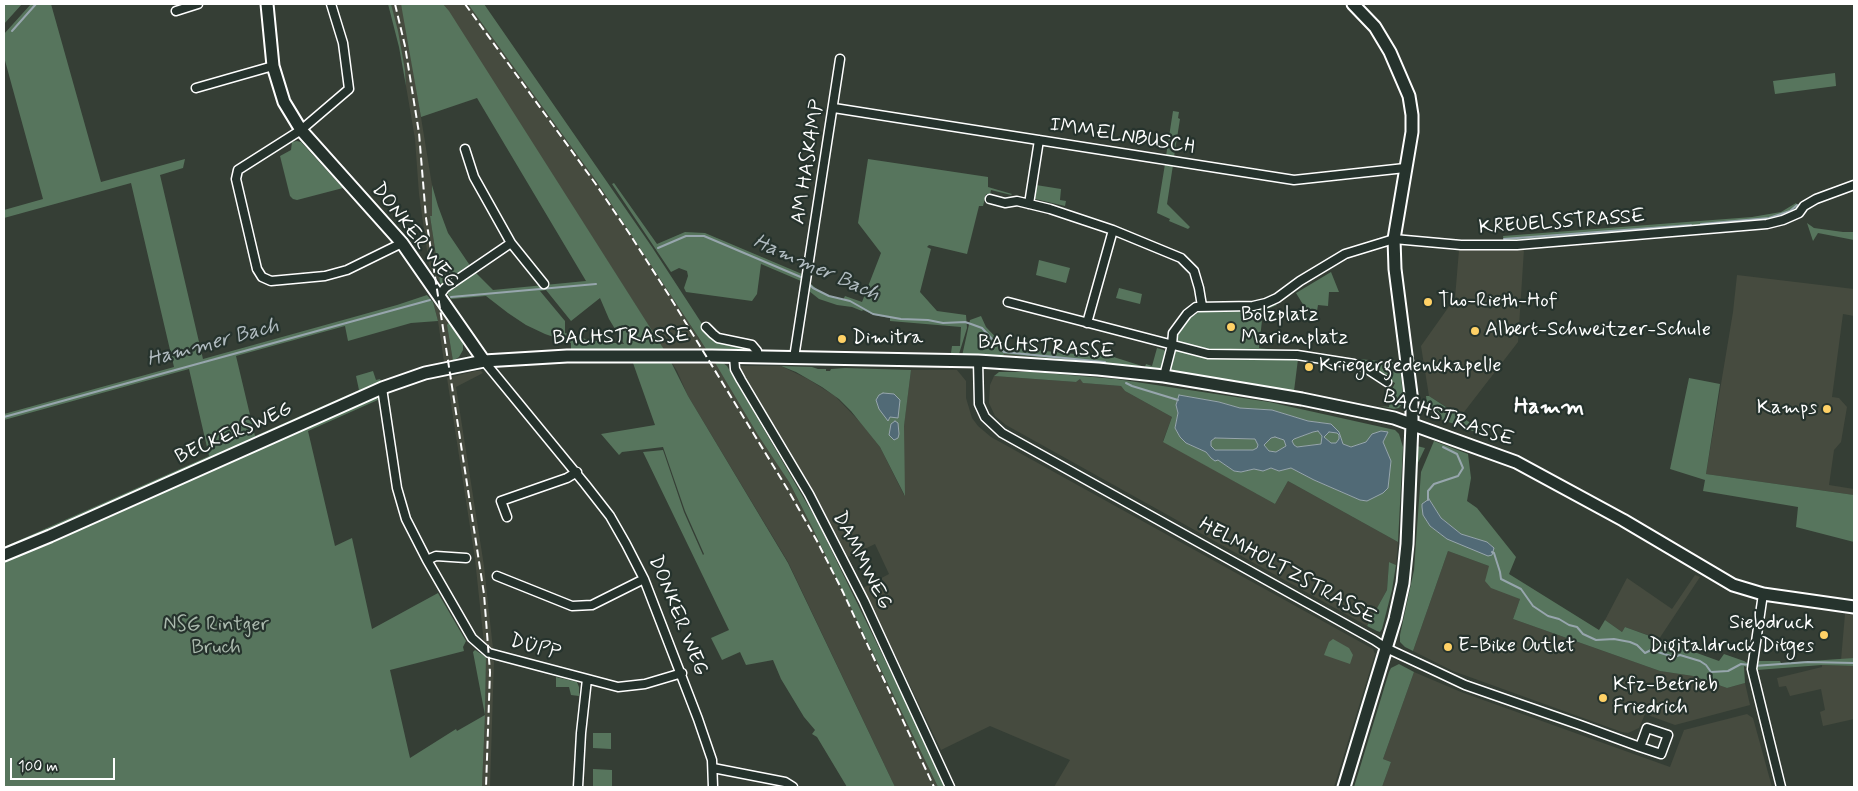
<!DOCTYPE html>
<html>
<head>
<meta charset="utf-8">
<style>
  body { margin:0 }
  #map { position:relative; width:1858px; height:791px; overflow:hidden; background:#353e35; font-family:Mynerve,sans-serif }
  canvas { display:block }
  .frame { position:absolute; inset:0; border:5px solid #fff; pointer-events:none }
  .scale { position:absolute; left:10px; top:758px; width:105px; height:22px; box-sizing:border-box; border:2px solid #fff; border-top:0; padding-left:6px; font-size:15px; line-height:18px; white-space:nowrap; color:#fff; -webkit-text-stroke:4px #26332d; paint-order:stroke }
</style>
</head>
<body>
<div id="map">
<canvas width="1858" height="791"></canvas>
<div class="frame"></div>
<div class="scale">100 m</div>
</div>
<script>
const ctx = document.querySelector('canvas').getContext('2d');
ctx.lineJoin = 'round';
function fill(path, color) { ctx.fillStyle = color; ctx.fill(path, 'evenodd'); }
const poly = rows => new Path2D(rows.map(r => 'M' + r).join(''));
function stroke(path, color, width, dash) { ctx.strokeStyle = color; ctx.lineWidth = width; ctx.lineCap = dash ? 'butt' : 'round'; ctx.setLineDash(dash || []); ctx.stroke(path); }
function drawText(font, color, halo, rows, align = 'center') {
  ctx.font = font + ' Mynerve,sans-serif'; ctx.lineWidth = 4.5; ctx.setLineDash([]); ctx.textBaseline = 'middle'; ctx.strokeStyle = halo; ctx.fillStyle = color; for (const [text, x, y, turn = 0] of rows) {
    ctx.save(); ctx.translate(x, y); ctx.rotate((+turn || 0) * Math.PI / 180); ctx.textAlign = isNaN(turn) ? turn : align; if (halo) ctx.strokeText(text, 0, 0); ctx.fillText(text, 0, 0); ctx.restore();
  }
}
fill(poly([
  [391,4,401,4,406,25,432,185,432,216,430,216,440,282,429,265,419,194,415,139,406,86,405,70],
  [443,4,468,4,597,182,644,251,701,342,703,342,789,482,811,525,938,787,895,787,788,562,688,396,677,371,661,345],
  [1524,249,1518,342,1461,416,1429,396,1421,346,1455,298,1459,250],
  [1737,275,1854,289,1854,316,1843,314,1832,397,1839,398,1847,407,1841,442,1834,450,1829,485,1854,489,1854,495,1706,474,1733,312],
  [433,302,449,322,447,325,453,361,444,362,438,321],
  [1004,354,1028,356,1103,365,1003,356],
  [739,366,781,366,808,379,835,396,861,423,880,447,904,495,904,425,911,370,957,370,966,381,966,398,972,418,978,426,991,437,1373,649,1375,654,1334,787,1054,787,1070,760,990,726,941,750,863,588,889,574,875,544,848,557,813,491],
  [476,371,481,371,483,373,456,387,484,566,493,649,484,644,475,559,447,378],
  [994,376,1076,382,1080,379,1084,383,1121,386,1125,391,1172,417,1163,441,1275,504,1288,481,1398,542,1396,565,1389,562,1387,590,1367,626,1006,425,995,416,989,403,990,385],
  [1448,551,1489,566,1520,599,1513,619,1660,671,1693,676,1727,688,1745,683,1750,705,1675,725,1645,714,1639,728,1628,733,1622,732,1453,671,1413,651],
  [1695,575,1700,577,1659,639,1625,627,1622,632,1605,620,1627,578,1672,609],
  [1845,614,1854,615,1854,658,1841,660],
  [486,657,494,661,490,787,482,787,485,715],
  [1822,665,1854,666,1854,719,1823,726,1820,712,1825,710,1821,689,1790,696,1786,686,1779,687,1777,678,1822,667],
  [1414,672,1461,692,1670,767,1684,730,1747,714,1753,718,1772,787,1382,787,1391,762,1383,759]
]), '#464b3f');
fill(poly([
  [4,4,22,4,4,24],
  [31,4,51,4,101,182,185,159,183,168,160,175,203,359,397,305,427,295,433,302,438,321,411,323,348,341,345,326,236,356,255,436,359,390,356,376,373,371,376,380,380,379,382,383,63,526,4,550,4,547,209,456,189,369,4,420,4,414,174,367,131,183,4,218,4,210,43,199,4,57,4,34],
  [388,4,391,4,398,31,405,70,406,86,399,47],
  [401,4,443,4,449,11,665,351,571,349,571,343,545,334,526,325,508,313,486,296,451,299,445,290,474,271,493,290,586,281,477,98,421,117],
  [546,290,571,321,600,298,609,319,624,344,589,340,565,333,565,321,540,291],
  [468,4,484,4,652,247,710,336,744,346,748,349,748,352,708,352,597,182],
  [1835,73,1836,86,1775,94,1773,81],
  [1173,111,1179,112,1178,118,1180,119,1174,157,1166,156],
  [297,141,301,142,343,188,297,200,293,199,290,196,280,156,291,150,292,142],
  [868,159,988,177,988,187,1012,194,1011,195,991,190,990,195,986,194,983,206,979,206,967,254,929,245,927,247,931,249,920,292,937,311,966,315,967,328,959,354,951,353,952,346,960,346,961,327,890,321,890,318,874,315,863,310,862,311,852,307,837,305,819,299,809,291,810,283,819,291,828,295,843,300,845,296,862,302,881,253,858,223],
  [1165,164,1173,165,1167,204,1190,227,1188,229,1169,221,1170,219,1157,213],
  [614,183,657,244,685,232,705,233,802,274,801,281,761,264,757,294,752,301,686,292,684,288,688,276,687,271,679,268,671,272,612,184],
  [432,185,438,206,448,233,471,267,442,286,440,282,430,216,432,216],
  [1036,185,1061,189,1060,200,1066,201,1065,206,1035,199,1034,197],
  [1796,203,1799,207,1791,213,1768,220,1504,242,1503,236,1752,217,1781,212],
  [1807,223,1814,228,1843,232,1854,232,1854,240,1818,233,1813,241],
  [1039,260,1070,268,1066,283,1036,275],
  [1331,272,1339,292,1329,292,1328,306,1318,305,1317,311,1307,311,1296,293],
  [1119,288,1142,294,1140,304,1116,298],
  [1274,302,1277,305,1263,311,1259,348,1288,351,1208,349,1184,345,1178,341,1178,335,1182,327,1190,318,1199,312,1213,309,1257,309],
  [981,316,986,327,1005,347,1096,356,1098,352,1145,367,1146,364,1152,366,1157,348,1164,350,1166,353,1161,369,1028,356,1004,354,1003,356,962,356,970,320],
  [449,322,463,342,463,350,459,357,453,361,447,325],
  [1176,350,1192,355,1220,359,1298,359,1294,391,1170,371],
  [1359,359,1399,363,1404,401,1399,408,1394,409,1380,406,1389,407,1392,389,1395,383,1364,366],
  [714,361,722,362,727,366,817,521,947,787,938,787,811,525,789,482,758,435],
  [671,362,688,396,788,563,895,787,847,787,817,737,812,734,815,730,804,717,781,679,773,660,746,665,740,652,722,660,711,638,729,630,643,452,663,450,684,512,703,555,704,554,685,511,663,447,622,452,619,455,601,434,655,425,633,363],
  [781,366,812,367,818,369,826,369,826,371,830,371,831,369,845,368,911,370,904,426,905,496,880,447,851,411,839,399,822,387,796,372],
  [879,395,895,416,890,417,888,420],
  [999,372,1033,372,1116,379,1269,402,1395,430,1399,434,1403,447,1398,542,1288,481,1275,504,1163,442,1172,417,1125,391,1121,386,1083,383,1080,379,1076,382,994,376],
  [1179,395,1219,402,1240,408,1272,410,1308,421,1331,424,1339,432,1343,444,1351,447,1386,437,1383,442,1391,461,1367,501,1360,500,1314,480,1291,468,1279,471,1271,468,1263,471,1254,469,1241,472,1234,471,1218,460,1215,460,1211,458,1206,452,1186,443,1180,437,1175,428,1178,413,1176,405],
  [1689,378,1720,384,1706,474,1854,495,1854,542,1796,527,1798,507,1703,491,1705,480,1670,469],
  [1426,396,1429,396,1497,440,1435,417,1427,404],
  [374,397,380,399,308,431,335,546,352,538,372,629,438,593,466,641,463,647,464,651,390,670,410,758,456,729,457,731,485,715,473,652,475,650,486,657,485,715,482,787,4,787,4,560],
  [1318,431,1322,436,1321,444,1297,447,1294,445,1292,441,1294,439,1313,432],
  [1329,432,1337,433,1339,435,1340,439,1336,443,1331,443,1324,437],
  [1275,437,1284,440,1286,446,1276,452,1269,451,1264,445,1271,438],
  [1215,438,1256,439,1258,445,1257,448,1253,450,1215,450,1211,446,1211,441],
  [1434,441,1468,454,1471,478,1467,501,1477,508,1516,557,1509,574,1599,630,1605,620,1622,632,1625,627,1719,661,1724,654,1744,661,1749,664,1748,668,1744,666,1745,683,1727,688,1693,676,1660,671,1513,619,1520,599,1491,588,1485,581,1489,566,1448,551,1413,651,1405,647,1400,642,1400,635,1414,570,1421,472],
  [1429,499,1441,518,1461,534,1487,542,1492,546,1447,539,1430,526,1423,515],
  [1417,446,1425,448,1415,469],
  [1389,562,1396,565,1392,590,1382,629,1380,632,1377,631,1367,626,1387,590],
  [1333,639,1349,648,1353,655,1350,664,1324,655,1329,642],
  [1854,658,1854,666,1822,665,1757,670,1757,661,1780,661,1781,663],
  [1399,664,1414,672,1383,759,1391,762,1382,787,1354,787,1389,672,1391,668],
  [556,677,577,682,579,687,579,696,571,695,569,687,556,687],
  [593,733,611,733,611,749,593,748],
  [593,769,612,770,612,787,593,787]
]), '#57755d');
const water = poly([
  [883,393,894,394,900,400,898,418,890,417,888,421,879,409,876,400,879,395,883,393],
  [1179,395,1219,402,1240,408,1272,410,1308,421,1331,424,1339,432,1343,444,1351,447,1366,442,1372,434,1381,431,1388,432,1383,442,1391,461,1388,488,1383,493,1367,501,1360,500,1314,480,1291,468,1279,471,1271,468,1263,471,1254,469,1241,472,1234,471,1218,460,1215,461,1211,458,1206,452,1186,443,1180,437,1175,428,1178,413,1176,405,1179,395],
  [1318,431,1322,436,1321,444,1297,447,1294,445,1292,441,1294,439,1313,432,1318,431],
  [1329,432,1337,433,1339,435,1339,439,1336,443,1331,443,1324,437,1329,432],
  [1275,437,1284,440,1286,446,1276,452,1269,451,1264,445,1271,438,1275,437],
  [1215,438,1255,439,1258,445,1257,448,1253,450,1215,450,1211,446,1211,441,1215,438],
  [895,421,898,423,899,434,898,438,894,440,889,435,891,424,895,421],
  [1429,499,1441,518,1461,534,1487,542,1494,548,1492,555,1488,556,1447,539,1430,526,1423,515,1422,507,1422,504,1429,499]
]);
fill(water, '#516a76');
stroke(water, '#97a6ad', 1);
stroke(poly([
  [12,31,36,4],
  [1701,224,1769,218,1790,211,1797,205],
  [1504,239,1691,225],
  [1448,240,1456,240],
  [658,248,686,236,704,236,803,278],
  [808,283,813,288,829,296,850,301,873,314,901,319,928,320,943,323,965,322,971,324,982,328,1004,352,1105,362],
  [451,297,596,284],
  [1126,383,1132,386,1178,400],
  [4,417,430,300],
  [1428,500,1428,491,1434,484,1458,476,1463,468,1457,454,1443,447],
  [1492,552,1494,553,1500,572,1501,579,1521,589,1533,606,1548,616,1559,619,1569,625,1577,627,1583,634,1596,640,1614,639,1630,642,1637,645,1645,653,1651,650,1674,657,1680,655,1700,661,1706,665,1711,672,1728,671,1741,664,1750,665],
  [1754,666,1808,662,1854,663]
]), '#97a6ad', 2);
const street = poly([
  [331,4,343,43,349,89,301,130,238,170,236,179,257,269,262,277,271,281,325,276,347,270,402,243],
  [176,11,198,4],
  [196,88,273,66],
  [834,108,1294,180,1405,168],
  [990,199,1005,203,1017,201,1050,209,1113,230,1181,258,1194,271,1199,288,1202,306],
  [1029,204,1039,140],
  [511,243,544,284],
  [439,296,445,288,511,243,474,177,465,149],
  [1008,302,1208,354,1297,355,1354,364,1364,367,1387,382],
  [1087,323,1113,230],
  [706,327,713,334,718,338,752,345,757,351,758,357],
  [734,356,735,369,741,380,809,494,864,601,950,787],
  [794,358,840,59],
  [484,361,585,484,610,516,626,544,644,579,698,719,712,760,713,787],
  [978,361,979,404,985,417,1002,433,1374,640,1386,648,1431,669,1465,685,1580,725,1640,747,1661,754,1668,735,1647,728,1640,747],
  [1164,376,1172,345,1173,333,1187,314,1196,307,1253,306,1266,303,1277,298,1300,281,1345,254,1394,239,1461,245,1517,245,1767,224,1783,220,1799,213,1804,206,1816,199,1854,185],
  [382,388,397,488,406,519,427,560,472,638,489,653,618,687,645,684,682,673],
  [507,517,501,501,567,478,577,472],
  [427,560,436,556,466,558],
  [497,576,572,606,592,605,644,579],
  [1763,594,1752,669,1781,787],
  [713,768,785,782,793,787],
  [578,787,581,733,587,679]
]);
const secondary = poly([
  [267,4,273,66,284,102,301,130,402,243,484,361],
  [4,555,50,536,382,388,425,373,484,361,567,356,712,356,978,361,1098,369,1164,376,1302,399,1394,418,1516,462,1623,520,1733,585,1763,594,1854,607],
  [1344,787,1395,619,1403,583,1407,544,1412,424,1412,402,1395,269,1394,239,1412,132,1412,115,1409,96,1390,52,1375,27,1353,4]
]);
stroke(street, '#fff', 11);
stroke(secondary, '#fff', 15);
stroke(street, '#26332d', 8);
stroke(secondary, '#26332d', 11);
stroke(poly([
  [395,4,405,46,419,133,426,218,484,594,490,672,486,787],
  [465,4,595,183,629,233,670,297,788,490,817,541,842,590,934,787]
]), '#fff', 2, [8, 4]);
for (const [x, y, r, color] of [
  [1428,302,5,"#ffd166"],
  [1231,327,5,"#ffd166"],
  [1475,331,5,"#ffd166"],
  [842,339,5,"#ffd166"],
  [1309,367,5,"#ffd166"],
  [1827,409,5,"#ffd166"],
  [1824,635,5,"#ffd166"],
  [1448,647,5,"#ffd166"],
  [1603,698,5,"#ffd166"]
]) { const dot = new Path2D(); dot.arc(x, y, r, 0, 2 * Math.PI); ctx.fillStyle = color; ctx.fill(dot); stroke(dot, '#26332d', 2); }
drawText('20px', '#fff', '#26332d', [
  ["IMMELNBUSCH",1122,137,9],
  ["AM HASKAMP",809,162,-81],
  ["KREUELSSTRASSE",1562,223,-4],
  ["DONKER WEG",414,236,52],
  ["BACHSTRASSE",621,338,-1],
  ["BACHSTRASSE",1046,348,4],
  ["BACHSTRASSE",1448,419,19],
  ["BECKERSWEG",234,434,-24],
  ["DAMMWEG",861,561,63],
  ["HELMHOLTZSTRASSE",1287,572,29],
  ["DONKER WEG",677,616,68],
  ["DÜPP",535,648,15]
]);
drawText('20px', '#fff', '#26332d', [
  ["Tho-Rieth-Hof",1438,302],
  ["Bolzplatz",1241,316],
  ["Marienplatz",1241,339],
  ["Albert-Schweitzer-Schule",1485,331],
  ["Dimitra",852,339],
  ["Kriegergedenkkapelle",1319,367],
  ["Kamps",1817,409,"right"],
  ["Siebdruck",1814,624,"right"],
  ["Digitaldruck Ditges",1814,647,"right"],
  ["E-Bike Outlet",1458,647],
  ["Kfz-Betrieb",1613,686],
  ["Friedrich",1613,709]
], 'left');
drawText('20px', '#abbaae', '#26332d', [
  ["NSG Rintger",216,626],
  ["Bruch",216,649]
]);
drawText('italic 21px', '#b1bcc1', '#26332d', [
  ["Hammer Bach",816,269,24],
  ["Hammer Bach",213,344,-15]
]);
drawText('bold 22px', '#fff', '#26332d', [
  ["Hamm",1549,408]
]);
</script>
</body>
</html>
